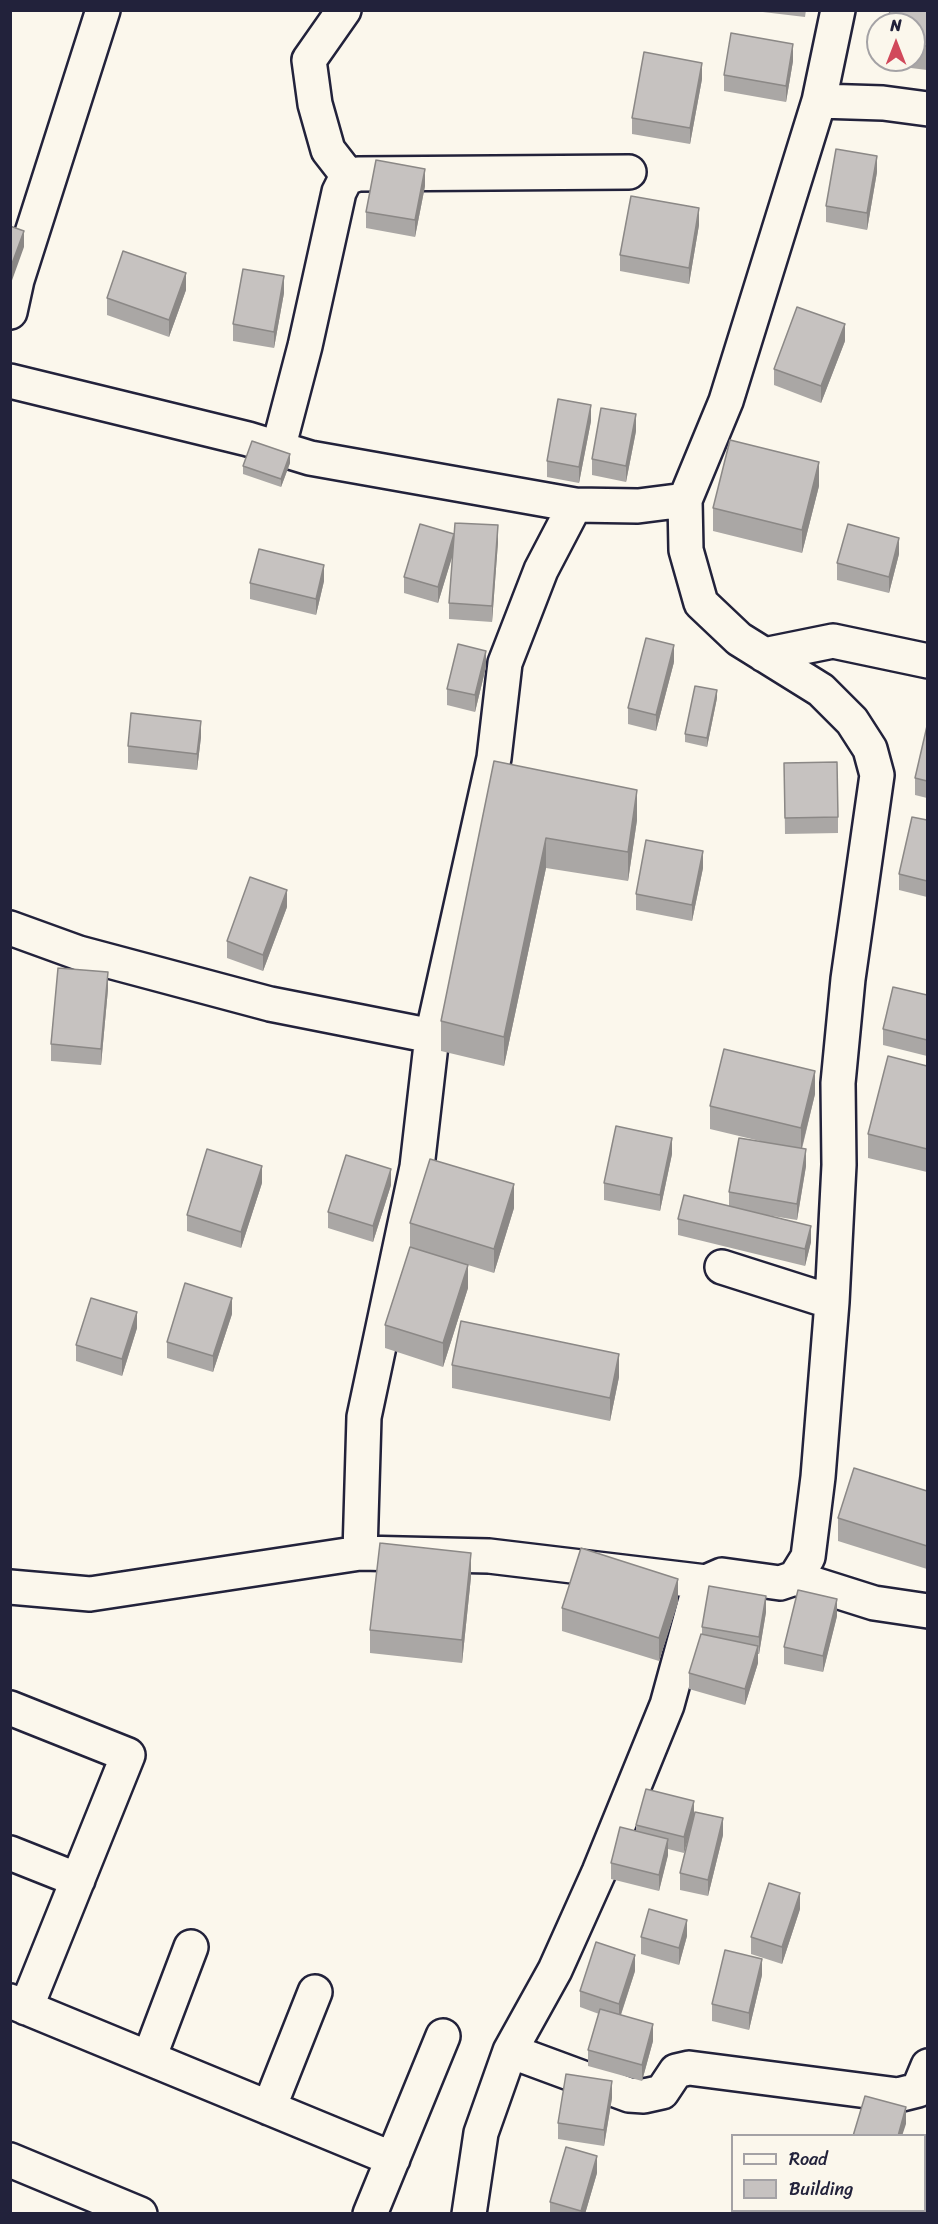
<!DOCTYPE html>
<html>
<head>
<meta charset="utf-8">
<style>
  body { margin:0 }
  #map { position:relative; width:938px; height:2224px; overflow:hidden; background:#fbf7ec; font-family:Sriracha,sans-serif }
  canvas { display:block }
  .frame { position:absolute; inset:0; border:12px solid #22223b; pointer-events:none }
  .legend { position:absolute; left:731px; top:2134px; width:195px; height:78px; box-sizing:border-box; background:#fbf7ec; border:2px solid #a4a2a5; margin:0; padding:8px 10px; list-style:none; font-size:18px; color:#22223b }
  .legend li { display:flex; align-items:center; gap:12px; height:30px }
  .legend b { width:30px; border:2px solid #a4a2a5 }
  .north { position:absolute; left:866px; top:12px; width:60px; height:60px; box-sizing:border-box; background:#fbf7ec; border:2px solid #a4a2a5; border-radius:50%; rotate:0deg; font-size:16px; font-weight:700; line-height:24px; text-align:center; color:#22223b }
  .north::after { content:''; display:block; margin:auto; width:21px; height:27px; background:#d1495b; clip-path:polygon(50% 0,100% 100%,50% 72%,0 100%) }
</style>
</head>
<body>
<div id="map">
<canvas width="938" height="2224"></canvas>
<div class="frame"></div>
<ul class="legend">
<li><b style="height:8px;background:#fbf7ec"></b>Road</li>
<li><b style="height:16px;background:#c6c2c0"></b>Building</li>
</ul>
<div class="north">N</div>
</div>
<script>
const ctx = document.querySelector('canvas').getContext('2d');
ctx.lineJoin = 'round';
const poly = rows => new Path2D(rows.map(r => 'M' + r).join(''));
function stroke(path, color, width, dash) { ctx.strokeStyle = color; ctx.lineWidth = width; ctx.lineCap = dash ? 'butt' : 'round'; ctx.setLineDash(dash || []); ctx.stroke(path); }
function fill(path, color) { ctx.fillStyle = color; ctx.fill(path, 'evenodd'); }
const street = poly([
  [344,10,309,60,315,104,328,150,349,177],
  [819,101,883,103,928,109],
  [10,312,17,280,103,10],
  [10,381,248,439,310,458,575,505,638,506,685,500],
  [278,449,305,346,339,192,344,182,349,177,358,174,629,172],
  [764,655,833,641,928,661],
  [10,928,79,953,270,1004,432,1036],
  [722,1267,832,1302],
  [360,1553,364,1417,417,1167,432,1036,494,758,505,663,541,570,575,505],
  [795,1578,874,1603,928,1611],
  [10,1587,90,1594,360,1553,489,1556,706,1582],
  [10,1708,128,1755,26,2008],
  [10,1853,78,1880],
  [10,2001,393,2159],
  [510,2051,629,2095,644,2096,662,2092,676,2071,689,2068,898,2095,918,2090,928,2066],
  [149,2058,191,1947],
  [269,2108,315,1992],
  [10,2160,140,2214],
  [370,2214,443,2036],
  [469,2214,481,2133,510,2051,555,1970,599,1872,667,1705,696,1599,706,1582,722,1575,780,1583,795,1578,808,1557,818,1477,832,1302,839,1165,838,1083,848,979,877,775,870,749,852,721,821,690,739,639,701,603,686,550,685,500,726,401,819,101,838,10]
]);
stroke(street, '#22223b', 38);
stroke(street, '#fbf7ec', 33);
fill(poly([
  [746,10,806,10,805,17],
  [927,10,927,70,887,65,887,60,914,60,914,24],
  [793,61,786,102,724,91,724,75],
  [702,79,690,144,632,134,632,118],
  [877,172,867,230,826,222,826,206],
  [425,186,415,237,366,228,366,212],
  [699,225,689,284,620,271,620,255],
  [186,290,169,337,107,315,107,298],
  [284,293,274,348,233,341,233,324],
  [845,341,821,403,774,385,774,369],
  [591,421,579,483,547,477,547,461],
  [636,431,626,482,592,475,592,459],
  [290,463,281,487,243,474,243,466],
  [819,486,802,553,713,531,713,508],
  [498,542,492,622,449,619,449,603,453,553,438,603,404,593,404,577,454,544],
  [899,554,889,593,837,580,837,563],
  [324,581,316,615,250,599,250,583],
  [674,662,656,731,628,724,628,708],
  [486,667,475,712,447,705,447,689],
  [717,698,707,747,685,742,685,734],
  [927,726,927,798,915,795,915,778],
  [201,737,197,770,128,763,128,746],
  [494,761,637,820,628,881,546,868,504,1066,441,1051,441,1021],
  [784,763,838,817,838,833,785,834],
  [927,820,927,897,899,890,899,874],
  [703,868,692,921,636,910,636,894],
  [287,907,263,971,227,958,227,941],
  [108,989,101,1065,51,1061,51,1044],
  [927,995,927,1056,883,1045,883,1029],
  [927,1066,927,1172,868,1158,868,1134],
  [815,1094,802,1149,806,1166,797,1220,766,1215,811,1242,805,1266,678,1235,678,1219,729,1206,729,1192,760,1141,710,1129,710,1106],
  [672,1154,660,1211,604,1200,604,1183],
  [262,1183,241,1248,187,1231,187,1215],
  [391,1185,373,1242,328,1228,328,1212],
  [514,1208,494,1273,468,1265,468,1288,443,1367,385,1348,385,1325,410,1247,410,1223],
  [232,1314,213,1372,167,1358,167,1342],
  [137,1328,122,1376,76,1361,76,1345],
  [452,1365,619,1377,610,1421,452,1388],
  [927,1491,927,1569,838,1541,838,1518],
  [471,1577,462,1663,370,1653,370,1630],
  [678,1602,659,1661,562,1631,562,1608],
  [766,1612,759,1654,758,1654,758,1663,745,1705,689,1689,689,1673,702,1634,702,1627],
  [837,1616,823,1672,784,1664,784,1647],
  [694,1816,723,1835,708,1896,680,1890,680,1873,691,1827,684,1853,668,1849,668,1855,659,1891,611,1879,611,1863,636,1831,636,1825],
  [800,1909,782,1964,751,1954,751,1937],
  [687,1936,679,1965,641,1954,641,1937],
  [635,1971,621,2015,653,2041,642,2081,588,2066,588,2050,599,2014,580,2007,580,1991],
  [762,1975,749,2030,712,2021,712,2004],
  [612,2098,604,2146,558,2139,558,2123],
  [597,2173,585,2214,550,2214,550,2202]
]), '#aaa7a5');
fill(poly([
  [793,44,793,61,786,102,786,86],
  [702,63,702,79,690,144,690,128],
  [877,156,877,172,867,230,867,213],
  [425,169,425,186,415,237,415,220],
  [699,208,699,225,689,284,689,268],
  [24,231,24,247,10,286,10,269],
  [186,273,186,290,169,337,169,320],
  [284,276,284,293,274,348,274,332],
  [845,324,845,341,821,403,821,386],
  [591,405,591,421,579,483,579,467],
  [636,414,636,431,626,482,626,466],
  [290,454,290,463,281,487,281,479],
  [819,462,819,486,802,553,802,530],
  [498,525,498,542,492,622,492,606],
  [454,534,454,551,438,603,438,587],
  [899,538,899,554,889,593,889,577],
  [324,565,324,581,316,615,316,599],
  [674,645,674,662,656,731,656,715],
  [486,651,486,667,475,712,475,695],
  [717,690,717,698,707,747,707,738],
  [201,721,201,737,197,770,197,754],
  [637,790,637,820,628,881,628,852],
  [546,838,546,868,504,1066,504,1037],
  [703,851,703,868,692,921,692,905],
  [287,890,287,907,263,971,263,955],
  [108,972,108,989,101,1065,101,1049],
  [815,1071,815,1094,801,1151,801,1128],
  [672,1138,672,1154,660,1211,660,1195],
  [806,1149,806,1166,797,1220,797,1204],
  [262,1166,262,1183,241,1248,241,1232],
  [391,1169,391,1185,373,1242,373,1226],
  [514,1184,514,1208,494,1273,494,1249],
  [811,1226,811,1242,805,1266,805,1249],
  [468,1265,468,1288,443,1367,443,1343],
  [232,1298,232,1314,213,1372,213,1356],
  [137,1312,137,1328,122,1376,122,1359],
  [619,1354,619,1377,610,1421,610,1398],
  [471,1553,471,1577,462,1663,462,1640],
  [678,1579,678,1602,659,1661,659,1638],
  [766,1596,766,1612,759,1654,759,1637],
  [837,1599,837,1616,823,1672,823,1656],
  [758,1646,758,1663,745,1705,745,1689],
  [694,1801,694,1818,684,1853,684,1837],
  [723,1818,723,1835,708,1896,708,1880],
  [668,1839,668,1855,659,1891,659,1875],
  [800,1893,800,1909,782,1964,782,1947],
  [687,1920,687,1936,679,1965,679,1948],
  [635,1955,635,1971,619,2020,619,2004],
  [762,1959,762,1975,749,2030,749,2013],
  [653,2024,653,2041,642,2081,642,2065],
  [612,2081,612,2098,604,2146,604,2130],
  [906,2107,906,2124,902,2136,898,2136],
  [597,2156,597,2173,585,2214,581,2214,581,2211]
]), '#8b8886');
const building = poly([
  [890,10,927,10,927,46,914,45,914,24,888,24,890,10],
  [731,33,793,44,786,86,724,75,731,33],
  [644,52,702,63,690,128,632,118,644,52],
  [836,149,877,156,867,213,826,206,836,149],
  [376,160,425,169,415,220,366,212,376,160],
  [631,196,699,208,689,268,620,255,631,196],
  [10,226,24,231,10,269,10,226],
  [123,251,186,273,169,320,107,298,123,251],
  [243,269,284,276,274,332,233,324,243,269],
  [797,307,845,324,821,386,774,369,797,307],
  [558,399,591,405,579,467,547,461,558,399],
  [601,408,636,414,626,466,592,459,601,408],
  [730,440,819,462,802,530,713,508,730,440],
  [252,441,290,454,281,479,243,466,252,441],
  [455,523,498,525,492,606,449,603,455,523],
  [420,524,454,534,438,587,404,577,420,524],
  [848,524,899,538,889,577,837,563,848,524],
  [259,549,324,565,316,599,250,583,259,549],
  [646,638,674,645,656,715,628,708,646,638],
  [458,644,486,651,475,695,447,689,458,644],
  [695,686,717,690,707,738,685,734,695,686],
  [131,713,201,721,197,754,128,746,131,713],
  [927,726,927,781,915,778,927,726],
  [494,761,637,790,628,852,546,838,504,1037,441,1021,494,761],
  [837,762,838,817,785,818,784,763,837,762],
  [912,817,927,820,927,881,899,874,912,817],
  [646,840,703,851,692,905,636,894,646,840],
  [250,877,287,890,263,955,227,941,250,877],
  [58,968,108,972,101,1049,51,1044,58,968],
  [893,987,927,995,927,1040,883,1029,893,987],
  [724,1049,815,1071,801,1128,710,1106,724,1049],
  [888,1056,927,1066,927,1149,868,1134,888,1056],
  [616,1126,672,1138,660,1195,604,1183,616,1126],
  [739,1138,806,1149,797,1204,729,1192,739,1138],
  [207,1149,262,1166,241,1232,187,1215,207,1149],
  [346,1155,391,1169,373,1226,328,1212,346,1155],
  [430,1159,514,1184,494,1249,410,1223,430,1159],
  [684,1195,811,1226,805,1249,678,1219,684,1195],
  [410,1247,468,1265,443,1343,385,1325,410,1247],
  [185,1283,232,1298,213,1356,167,1342,185,1283],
  [91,1298,137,1312,122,1359,76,1345,91,1298],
  [461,1321,619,1354,610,1398,452,1365,461,1321],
  [854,1468,927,1491,927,1546,838,1518,854,1468],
  [380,1543,471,1553,462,1640,370,1630,380,1543],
  [581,1548,678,1579,659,1638,562,1608,581,1548],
  [709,1586,766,1596,759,1637,702,1627,709,1586],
  [798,1590,837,1599,823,1656,784,1647,798,1590],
  [701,1634,758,1646,745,1689,689,1673,701,1634],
  [646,1789,694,1801,684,1837,636,1825,646,1789],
  [695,1812,723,1818,708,1880,680,1873,695,1812],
  [620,1827,668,1839,659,1875,611,1863,620,1827],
  [769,1883,800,1893,782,1947,751,1937,769,1883],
  [649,1909,687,1920,679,1948,641,1937,649,1909],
  [596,1942,635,1955,619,2004,580,1991,596,1942],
  [725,1950,762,1959,749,2013,712,2004,725,1950],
  [600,2009,653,2024,642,2065,588,2050,600,2009],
  [566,2074,612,2081,604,2130,558,2123,566,2074],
  [865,2096,906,2107,898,2136,853,2136,865,2096],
  [566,2147,597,2156,581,2211,550,2202,566,2147]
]);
fill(building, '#c6c2c0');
stroke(building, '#8b8886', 1.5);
</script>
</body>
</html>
